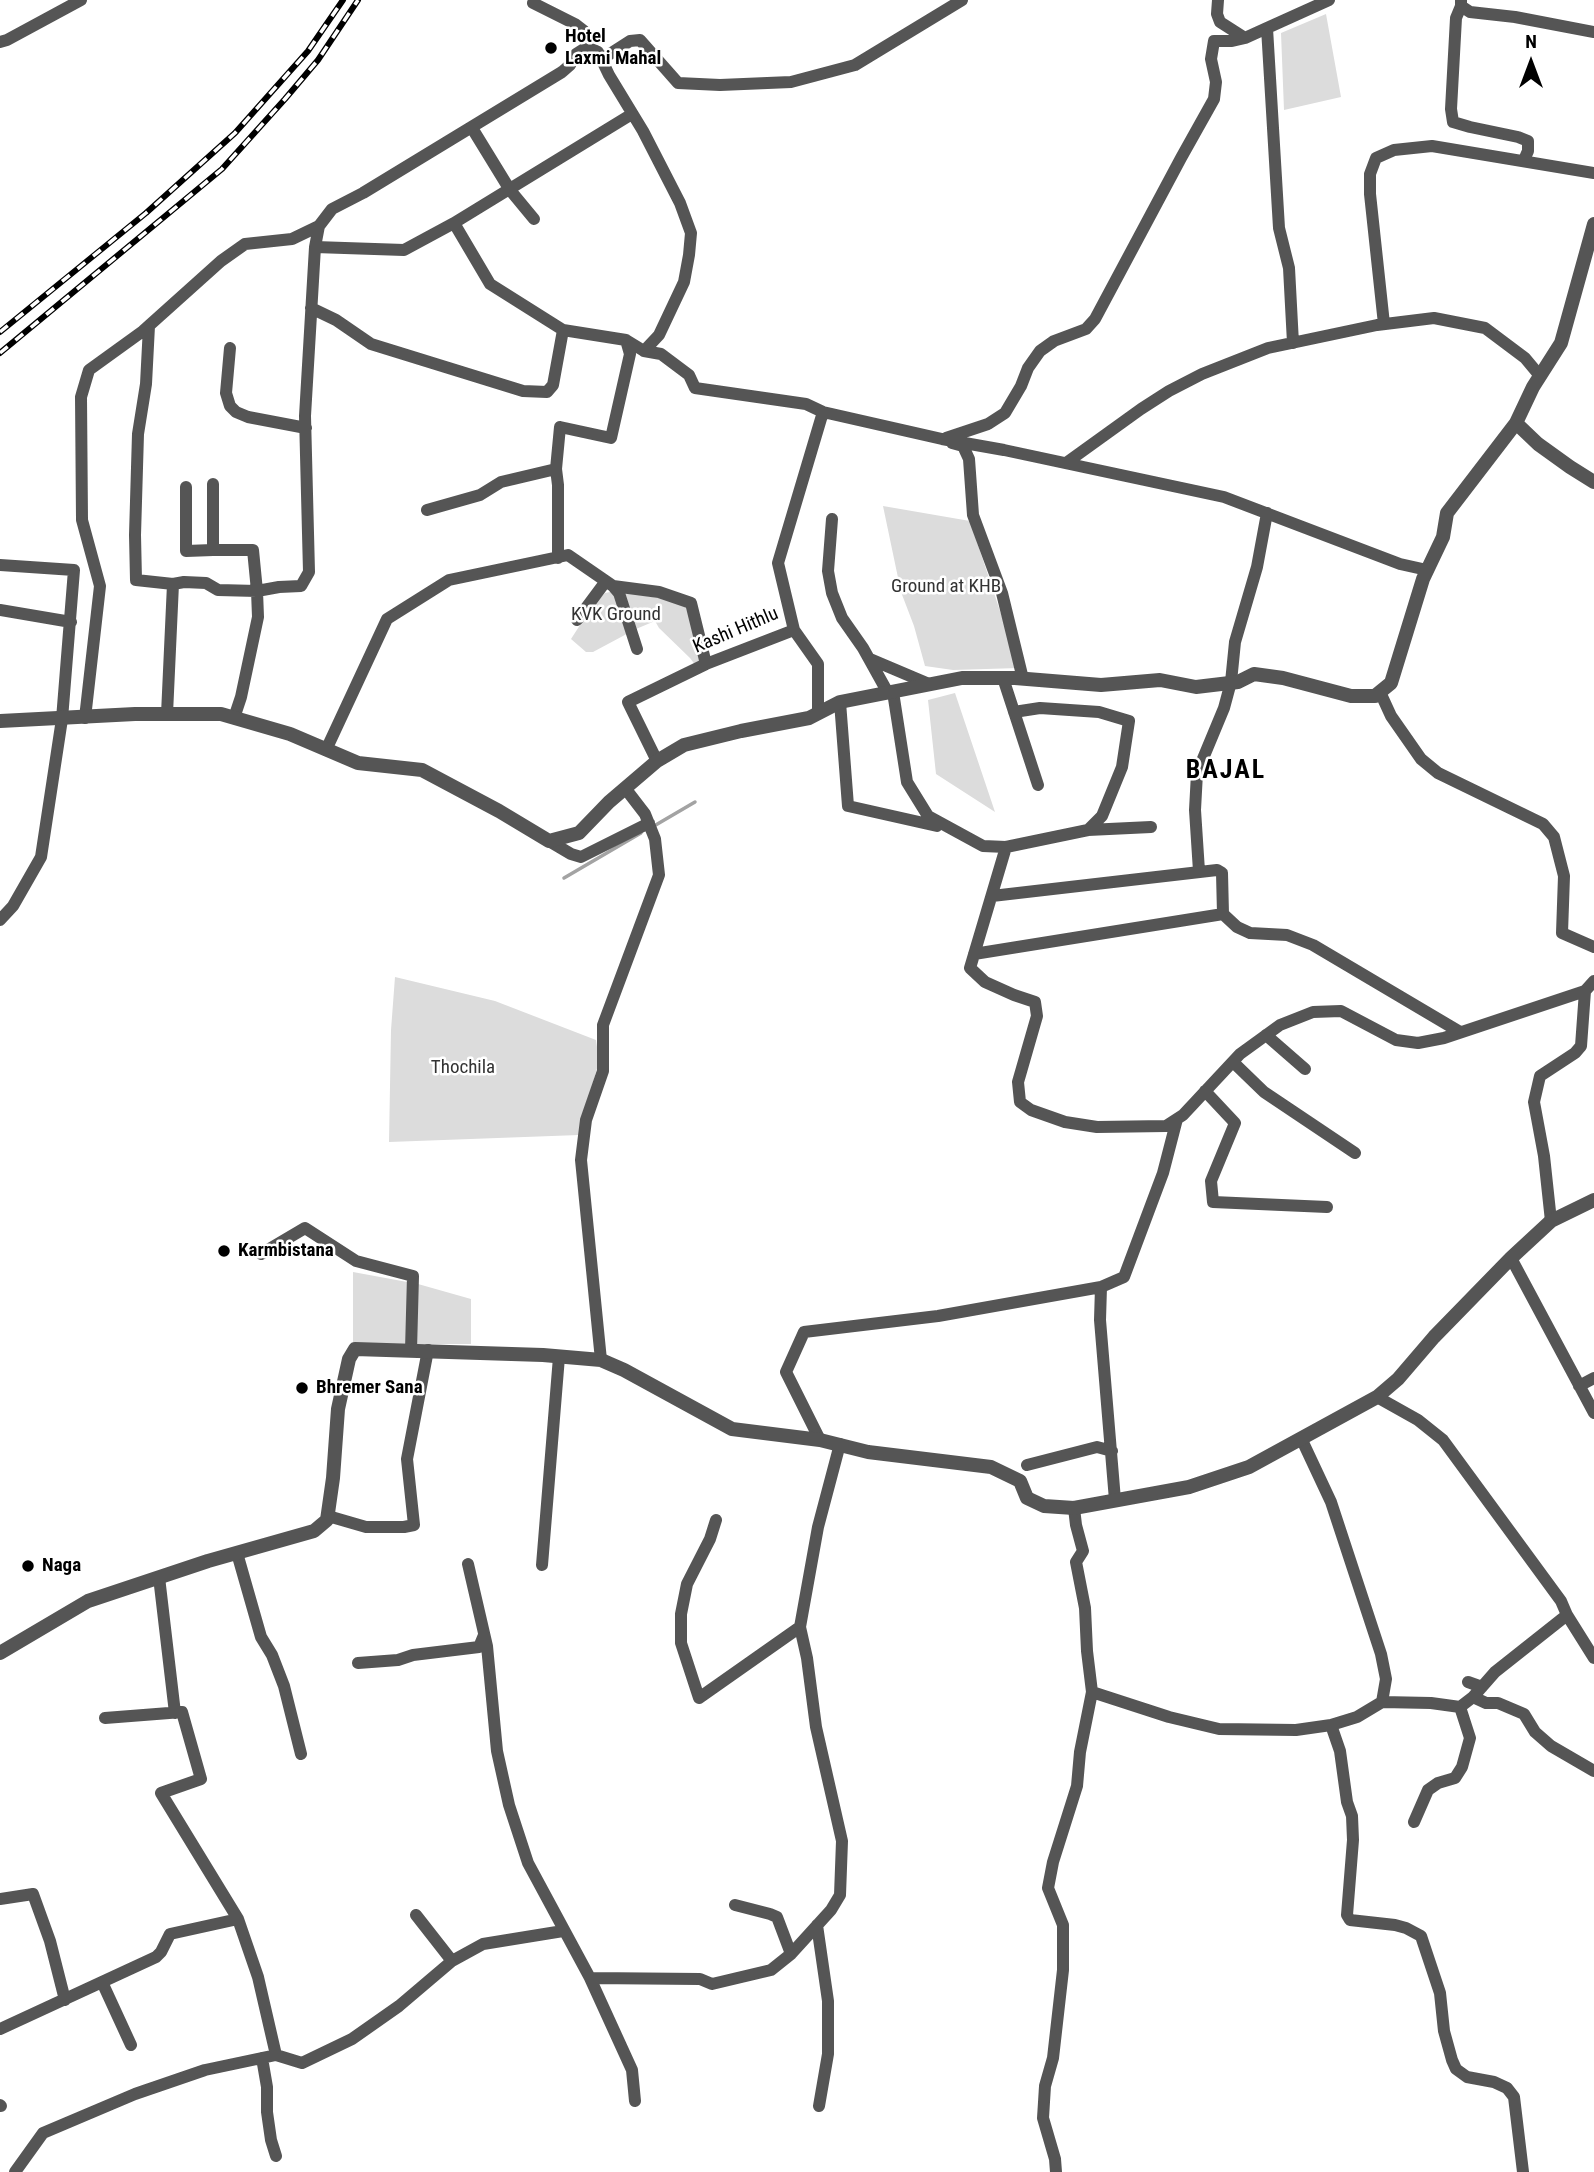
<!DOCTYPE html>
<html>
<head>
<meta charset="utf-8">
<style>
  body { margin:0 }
  #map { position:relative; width:1594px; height:2172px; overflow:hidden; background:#fff; font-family:"Roboto Condensed",sans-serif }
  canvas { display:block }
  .north { position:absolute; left:1496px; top:28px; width:70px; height:70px; -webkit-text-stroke:5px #fff; paint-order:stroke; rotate:0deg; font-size:19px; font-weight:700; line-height:28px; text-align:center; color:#000 }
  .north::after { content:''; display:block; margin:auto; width:24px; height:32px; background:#000; clip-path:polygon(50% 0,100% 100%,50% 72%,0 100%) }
</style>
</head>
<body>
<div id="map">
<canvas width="1594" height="2172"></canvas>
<div class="north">N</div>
</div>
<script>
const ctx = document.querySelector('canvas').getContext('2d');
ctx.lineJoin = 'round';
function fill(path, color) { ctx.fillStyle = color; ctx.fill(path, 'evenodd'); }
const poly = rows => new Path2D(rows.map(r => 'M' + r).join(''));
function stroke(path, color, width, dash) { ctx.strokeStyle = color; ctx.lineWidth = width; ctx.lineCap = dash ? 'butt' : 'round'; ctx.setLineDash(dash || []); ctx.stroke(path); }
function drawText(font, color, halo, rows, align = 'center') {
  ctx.font = font + ' "Roboto Condensed",sans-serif'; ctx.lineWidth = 5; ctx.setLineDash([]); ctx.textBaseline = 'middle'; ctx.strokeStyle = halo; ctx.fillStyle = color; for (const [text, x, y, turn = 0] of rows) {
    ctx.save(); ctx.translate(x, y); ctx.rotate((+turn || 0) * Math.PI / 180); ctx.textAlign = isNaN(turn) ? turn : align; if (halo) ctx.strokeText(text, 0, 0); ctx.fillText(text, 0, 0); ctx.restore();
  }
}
fill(poly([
  [1326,14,1341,97,1284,110,1281,33],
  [883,506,970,521,1019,668,953,670,925,666,914,626,901,592],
  [615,591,684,602,704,663,696,666,690,658,659,628,655,621,636,629,593,652,586,652,571,639,591,608,605,593],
  [955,693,995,812,936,774,928,700],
  [395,977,495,1001,596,1040,599,1061,579,1135,389,1142,391,1030],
  [353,1272,418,1284,471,1299,471,1344,353,1344]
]), '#dcdcdc');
stroke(poly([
  [654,826,695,802],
  [564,878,641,833]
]), '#a3a3a3', 3.5);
stroke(poly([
  [1218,0,1217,14,1220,22,1245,38],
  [1461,0,1461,6,1470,12,1515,17,1594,32],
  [533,3,575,24,584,31,587,47],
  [1461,6,1456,18,1451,109,1453,122,1470,127,1518,137,1528,141,1528,151,1524,160],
  [1267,28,1329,0],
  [0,42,7,40,81,0],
  [602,59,630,41,640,40,678,83,720,85,791,82,855,65,962,0],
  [472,128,510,190,534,219],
  [454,223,632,114],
  [315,247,404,250,454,223,490,284,563,330,626,340],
  [311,308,336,320,371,344,523,391,547,392,553,385,563,330],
  [1384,324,1370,194,1370,174,1376,158,1394,150,1432,146,1594,173],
  [149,326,146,384,138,434,135,535,136,580,173,584,167,714],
  [230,348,226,393,230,406,236,412,248,417,306,428],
  [946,438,988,424,1005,413,1021,386,1028,368,1040,351,1054,341,1086,329,1095,319,1181,158,1214,99,1216,82,1211,59,1214,41,1232,41,1245,38,1267,28,1279,228,1289,268,1293,343],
  [952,443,963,446,969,459,973,515,1002,593,1023,679],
  [1066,463,1141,409,1169,391,1202,374,1268,348,1377,325,1434,318,1485,328,1525,358,1540,376],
  [186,487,186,551,213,550],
  [427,510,480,495,501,482,556,469],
  [832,519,828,571,832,593,842,618,863,648,888,693],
  [558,558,558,485,556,469,560,427,611,438,630,354,626,340,644,351],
  [0,565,74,570,62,719,41,857,13,906,0,920],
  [173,584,184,582,206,583,218,590,257,591,253,550,213,550,213,484],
  [613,586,619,593,637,649],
  [0,610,71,622],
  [577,620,606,581],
  [794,630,818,664,818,713],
  [870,659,929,684],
  [1003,678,1038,785],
  [893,692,907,782,928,816,983,846,1006,847,970,968,985,982,1014,995,1035,1002,1037,1016,1018,1082,1020,1102,1031,1110,1065,1122,1097,1127,1166,1126,1183,1115,1240,1054,1280,1025,1313,1012,1341,1011,1396,1040,1418,1043,1444,1038,1585,991,1594,981],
  [1380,692,1391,716,1421,759,1438,773,1543,824,1554,837,1564,876,1562,933,1594,947],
  [840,702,848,806,937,826],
  [85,718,100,586,82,520,81,397,89,370,143,331,221,261,245,244,292,239,319,226],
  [234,718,241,697,258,617,257,591,279,587,301,586,309,572,305,416,315,247,319,226,332,209,363,193,562,72,570,65,576,54,587,47,598,52,609,75,643,131,680,203,691,233,689,255,684,282,659,335,644,351,661,354,689,375,695,388,806,404,823,412,942,439,1004,450,1224,497,1400,564,1427,570],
  [326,750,387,619,449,580,568,555,613,586,659,592,691,603,706,664],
  [657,761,628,702,706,664,794,630,778,563,823,412],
  [1088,830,1151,827],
  [549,841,571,854,581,857,649,823],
  [1006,847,1088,830,1102,816,1122,767,1129,721,1099,712,1040,708,1014,712],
  [1199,871,1195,810,1197,773,1224,708,1231,682,1235,642,1257,567,1267,513],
  [992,896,1217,870,1222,873,1223,914,1237,927,1250,933,1287,935,1313,945,1460,1032],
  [974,954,1223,914],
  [1266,1035,1305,1069],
  [1233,1062,1264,1092,1355,1153],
  [1205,1091,1235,1123,1211,1181,1213,1202,1327,1207],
  [1551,1221,1544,1156,1534,1102,1540,1076,1575,1053,1581,1046,1585,991],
  [261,1254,305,1228,356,1261,413,1276,411,1350],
  [1511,1258,1594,1413],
  [601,1360,581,1160,586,1120,603,1071,603,1025,659,875,655,839,645,814,625,788],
  [1579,1386,1594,1378],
  [1377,1397,1418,1420,1443,1440,1561,1601,1567,1615],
  [1301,1438,1331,1502,1381,1654,1386,1679,1382,1702],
  [820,1440,786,1372,804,1332,938,1316,1101,1287],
  [1027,1465,1097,1447,1112,1451],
  [1115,1500,1100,1320,1101,1287,1124,1277,1163,1173,1177,1119],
  [328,1516,366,1527,404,1527,414,1525,407,1459,428,1350],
  [716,1520,710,1539,687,1584,681,1614,681,1643,699,1698,800,1627],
  [237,1553,261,1637,272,1655,284,1686,301,1754],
  [468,1564,487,1646,497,1751,509,1805,528,1863,590,1978,632,2070,635,2101],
  [542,1565,559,1357],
  [159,1577,175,1713],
  [358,1663,398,1660,413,1655,479,1647,484,1635],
  [1468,1682,1482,1687],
  [1092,1692,1169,1717,1219,1729,1296,1730,1331,1725,1357,1717,1382,1702,1431,1703,1460,1707,1473,1697,1495,1672,1567,1615,1594,1658],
  [1473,1697,1486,1703,1498,1703,1524,1714,1535,1732,1551,1746,1594,1771],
  [105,1718,182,1712,201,1779,161,1793,238,1919,258,1977,276,2055],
  [1331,1725,1340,1751,1347,1802,1352,1816,1353,1840,1347,1915,1350,1920,1395,1925,1406,1928,1421,1936,1440,1993,1444,2031,1452,2060,1456,2069,1467,2077,1494,2082,1507,2088,1514,2097,1523,2172],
  [1414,1822,1428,1790,1438,1783,1455,1778,1462,1767,1470,1738,1460,1707],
  [0,1899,33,1894,50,1941,65,2000],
  [735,1905,770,1914,777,1917,791,1954],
  [416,1915,452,1961],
  [817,1925,828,2001,828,2054,819,2106],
  [590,1978,700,1979,712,1984,771,1970,791,1954,831,1910,840,1895,842,1841,816,1727,807,1658,800,1627,818,1527,840,1444],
  [102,1982,131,2045],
  [0,2029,156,1957,161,1952,170,1934,238,1919],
  [262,2058,267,2087,267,2112,271,2140,276,2156],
  [0,2105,1,2106],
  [15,2172,43,2133,135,2094,205,2070,276,2055,302,2063,352,2039,399,2006,452,1961,483,1944,563,1931],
  [1056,2172,1055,2159,1043,2118,1045,2086,1053,2058,1063,1970,1063,1925,1048,1888,1053,1862,1077,1786,1080,1752,1092,1692,1087,1651,1085,1608,1076,1562,1083,1551,1076,1525,1074,1508]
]), '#555', 12);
stroke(poly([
  [1516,423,1538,444,1570,467,1594,482],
  [0,721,135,714,221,714,290,734,358,763,422,770,499,811,549,841,579,833,609,802,657,761,684,745,741,731,809,718,840,702,962,678,1015,678,1101,685,1160,680,1196,687,1238,682,1254,674,1283,678,1351,696,1375,696,1391,683,1423,579,1443,537,1447,513,1516,423,1533,387,1561,343,1594,224],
  [0,1653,88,1601,208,1561,314,1531,327,1520,333,1478,338,1409,349,1359,355,1349,543,1355,601,1360,624,1370,732,1429,820,1440,868,1452,991,1467,1020,1481,1027,1498,1044,1506,1074,1508,1189,1487,1249,1467,1377,1397,1398,1379,1434,1337,1511,1258,1551,1221,1594,1200]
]), '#555', 14);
const rail = poly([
  [0,332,146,213,235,133,308,51,343,0],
  [0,353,222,169,285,99,318,60,358,0]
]);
stroke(rail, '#000', 6);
stroke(rail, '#fff', 3.5, [10]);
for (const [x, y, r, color] of [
  [551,48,7,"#000"],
  [224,1251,7,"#000"],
  [302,1388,7,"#000"],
  [28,1566,7,"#000"]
]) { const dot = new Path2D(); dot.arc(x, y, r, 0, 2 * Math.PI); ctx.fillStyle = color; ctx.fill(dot); stroke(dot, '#fff', 2.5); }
drawText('bold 19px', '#000', '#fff', [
  ["Hotel",565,37],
  ["Laxmi Mahal",565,59],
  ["Karmbistana",238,1251],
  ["Bhremer Sana",316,1388],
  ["Naga",42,1566]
], 'left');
drawText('19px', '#333', '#fff', [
  ["Ground at KHB",946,587],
  ["KVK Ground",616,615],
  ["Thochila",463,1068]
]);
drawText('19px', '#000', '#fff', [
  ["Kashi Hithlu",736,631,-23]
]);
ctx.letterSpacing = '2px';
drawText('bold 26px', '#000', '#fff', [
  ["BAJAL",1226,771]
]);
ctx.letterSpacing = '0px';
</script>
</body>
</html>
